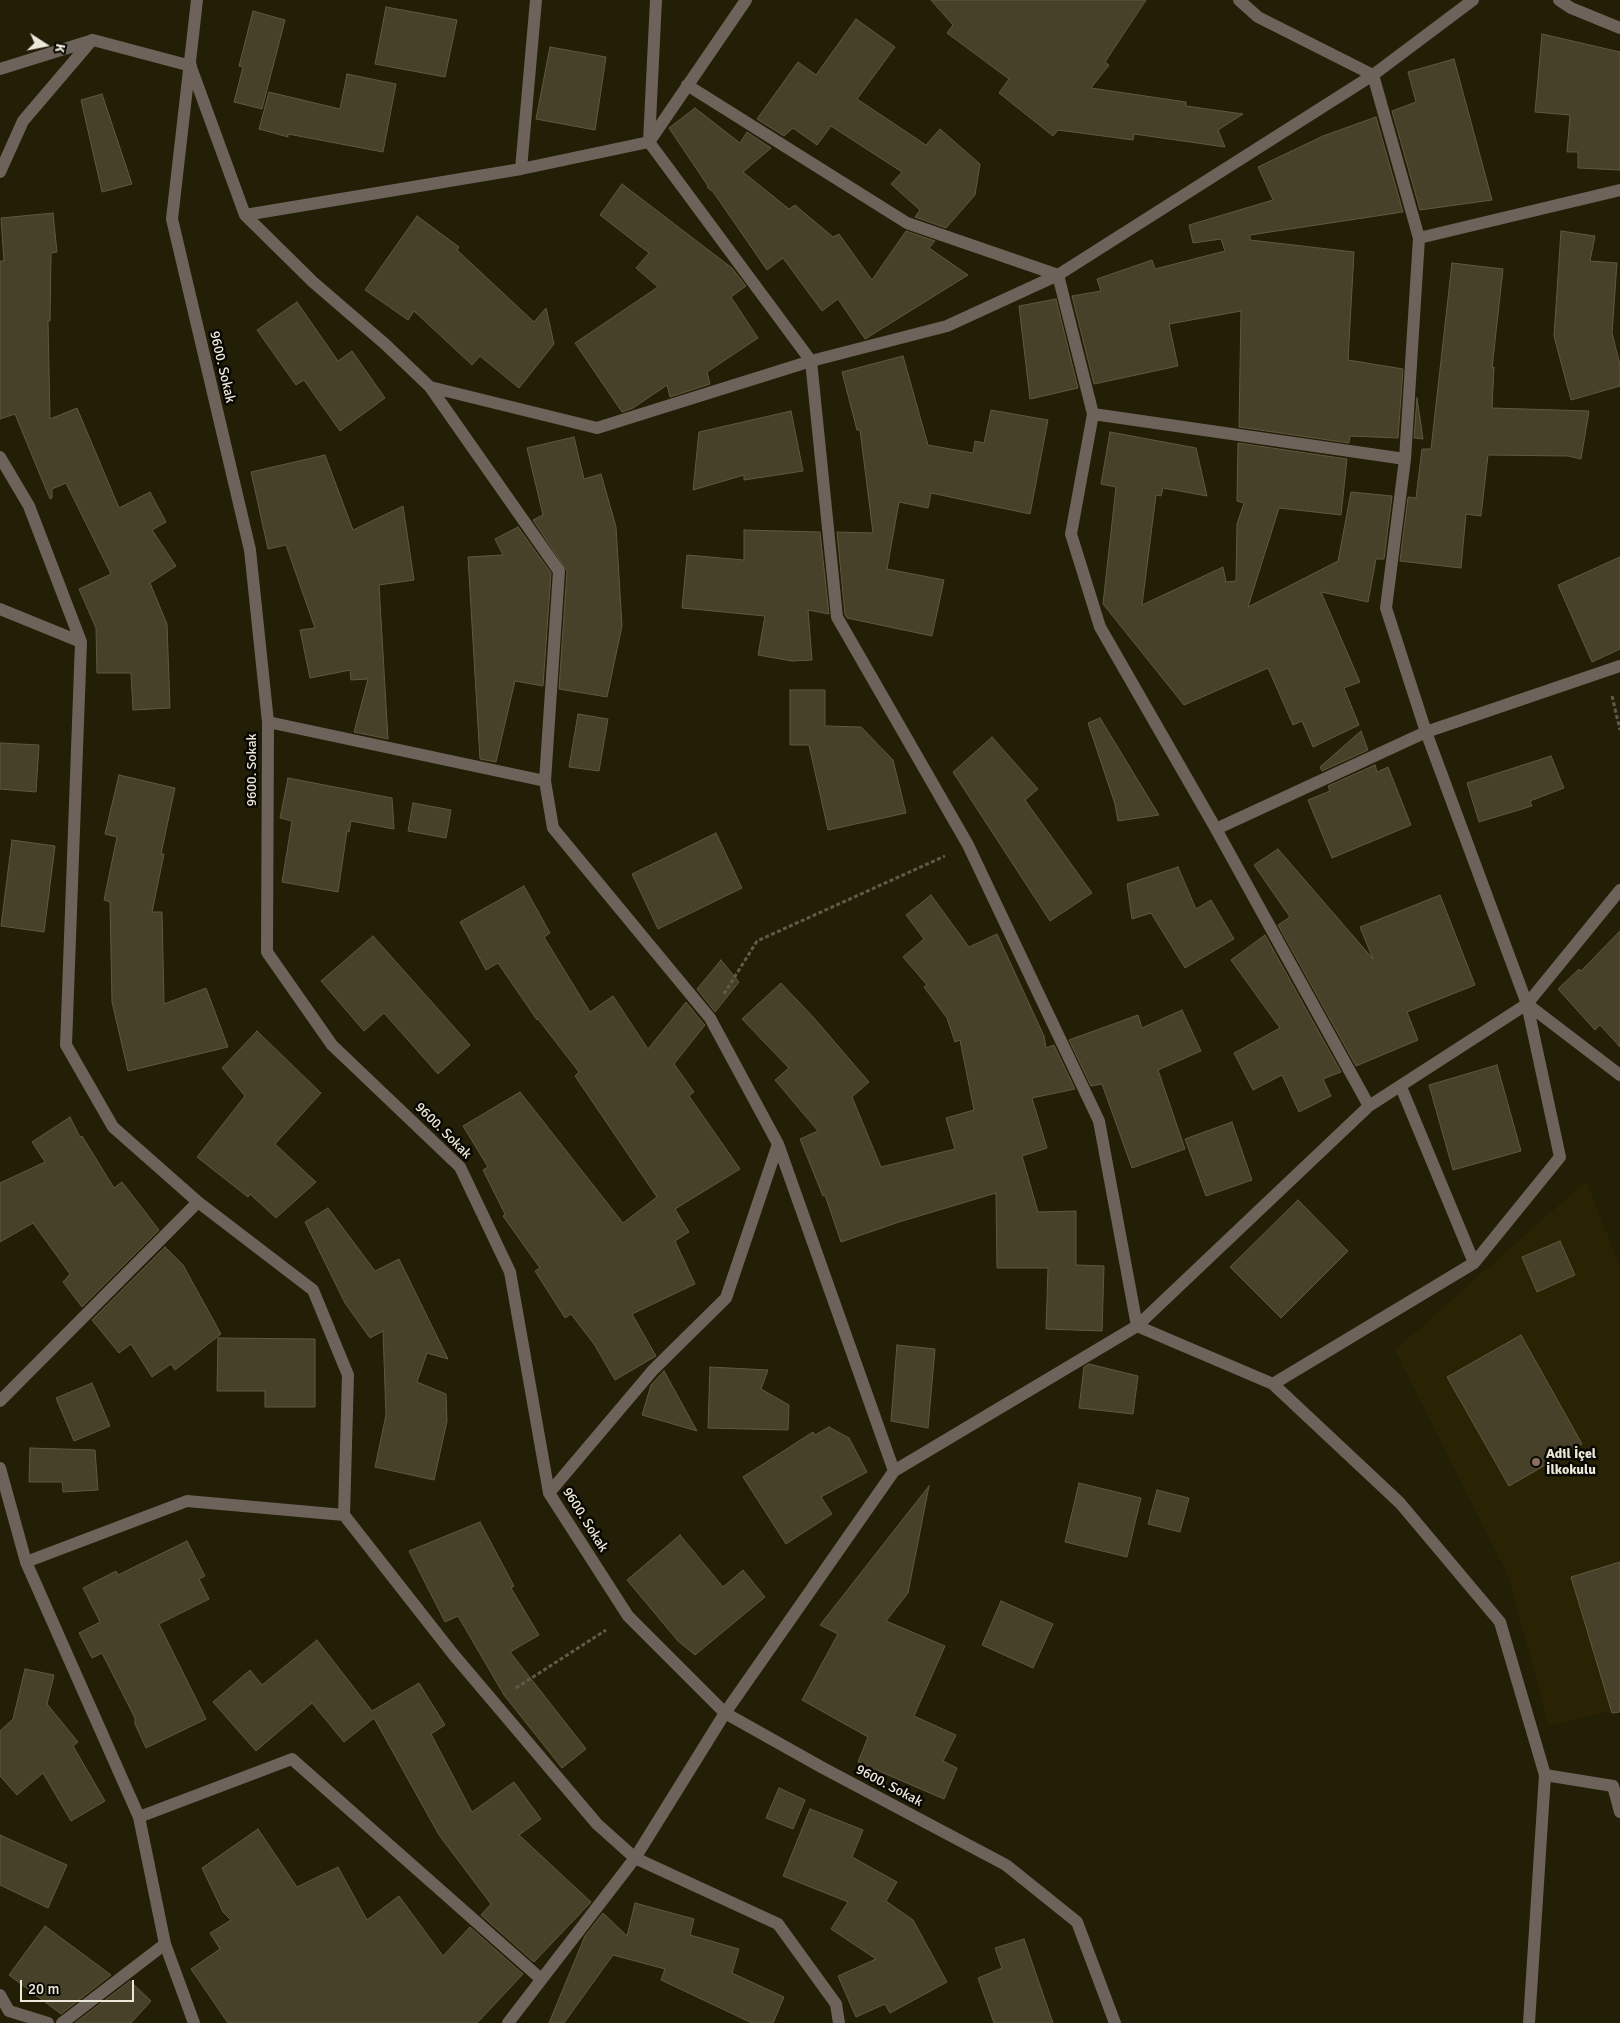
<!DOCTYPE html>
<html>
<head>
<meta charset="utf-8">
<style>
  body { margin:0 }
  #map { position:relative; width:1620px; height:2023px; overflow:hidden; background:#231e06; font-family:Signika,sans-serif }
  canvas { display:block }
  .north { position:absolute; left:20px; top:20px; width:50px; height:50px; -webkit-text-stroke:4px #0a0802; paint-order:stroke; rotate:101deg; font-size:14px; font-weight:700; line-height:20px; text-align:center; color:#ece9db }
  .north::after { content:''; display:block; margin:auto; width:18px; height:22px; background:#ece9db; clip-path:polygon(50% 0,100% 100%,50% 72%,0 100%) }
  .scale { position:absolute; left:20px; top:1980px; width:114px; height:22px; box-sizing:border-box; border:2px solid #ece9db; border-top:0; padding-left:6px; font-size:15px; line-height:18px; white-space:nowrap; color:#ece9db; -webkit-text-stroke:4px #0a0802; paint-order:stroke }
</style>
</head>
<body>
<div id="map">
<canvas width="1620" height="2023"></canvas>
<div class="north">K</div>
<div class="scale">20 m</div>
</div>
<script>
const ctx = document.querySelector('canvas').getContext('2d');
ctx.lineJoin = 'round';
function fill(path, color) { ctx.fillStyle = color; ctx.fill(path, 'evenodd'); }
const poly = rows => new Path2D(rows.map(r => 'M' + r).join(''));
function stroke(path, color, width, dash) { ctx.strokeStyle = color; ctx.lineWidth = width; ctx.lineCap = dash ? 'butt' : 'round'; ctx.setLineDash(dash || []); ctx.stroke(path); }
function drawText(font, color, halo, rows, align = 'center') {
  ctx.font = font + ' Signika,sans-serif'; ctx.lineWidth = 5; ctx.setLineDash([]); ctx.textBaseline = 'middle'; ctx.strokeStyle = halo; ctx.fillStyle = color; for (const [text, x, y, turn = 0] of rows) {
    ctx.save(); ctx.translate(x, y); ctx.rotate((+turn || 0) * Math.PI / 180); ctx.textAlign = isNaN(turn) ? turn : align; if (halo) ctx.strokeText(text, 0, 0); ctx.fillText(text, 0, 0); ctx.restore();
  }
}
fill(poly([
  [1586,1181,1620,1267,1620,1709,1549,1726,1508,1575,1395,1350]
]), '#2a2303');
const building = poly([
  [931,0,1146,0,1105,62,1109,65,1091,88,1186,102,1186,106,1243,114,1218,130,1225,147,1134,134,1133,140,1058,130,1053,136,999,93,1009,79,947,33,953,25,931,0],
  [386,7,457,20,445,77,375,64,386,7],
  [253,11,285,20,262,109,234,102,243,67,239,66,253,11],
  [856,19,895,47,857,99,926,145,940,129,980,164,975,195,946,228,915,217,920,210,891,184,902,172,831,126,817,145,793,128,784,136,757,119,798,62,816,75,856,19],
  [1542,34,1620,52,1620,170,1578,168,1578,152,1567,152,1570,115,1535,112,1542,34],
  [550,47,606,57,595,130,536,119,550,47],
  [1454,59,1492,200,1420,210,1392,111,1416,102,1408,72,1454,59],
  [347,74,396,84,383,152,288,134,288,137,259,129,269,92,340,109,347,74],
  [102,94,132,184,102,192,81,100,102,94],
  [695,108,740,143,747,132,771,148,743,172,789,209,795,205,833,237,839,234,872,280,906,231,935,241,929,248,968,275,865,339,838,299,822,311,783,258,767,270,714,193,707,187,708,186,669,128,695,108],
  [1376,117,1403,212,1250,235,1250,240,1354,252,1348,360,1403,369,1398,438,1350,436,1349,443,1239,427,1241,311,1169,324,1178,366,1094,384,1072,296,1101,291,1097,279,1152,260,1155,269,1225,251,1221,239,1193,243,1189,225,1273,200,1258,167,1323,136,1376,117],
  [622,184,732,268,746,286,731,297,758,338,707,372,710,384,670,397,667,385,633,408,622,412,575,343,658,287,636,268,649,253,600,215,622,184],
  [53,213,57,252,51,253,50,321,48,321,50,419,77,408,119,508,150,492,166,522,152,530,176,566,150,583,167,624,170,708,133,710,131,673,97,673,96,628,79,589,111,574,66,483,52,489,52,498,50,499,15,414,0,419,0,261,4,261,1,218,53,213],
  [417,216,459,247,457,250,534,322,546,308,554,344,519,388,480,356,472,365,414,311,408,320,365,290,417,216],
  [1561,231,1595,236,1590,261,1617,263,1612,333,1620,365,1620,386,1571,400,1554,336,1561,231],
  [1452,263,1503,269,1492,368,1494,367,1492,408,1589,411,1581,459,1568,456,1488,455,1481,516,1466,514,1461,568,1400,561,1408,497,1416,498,1422,449,1431,449,1452,263],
  [1056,299,1078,388,1030,399,1019,306,1056,299],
  [297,302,338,361,352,351,385,398,340,431,304,380,296,385,257,330,297,302],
  [903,356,928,445,973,453,975,441,984,443,991,410,1048,420,1030,514,931,493,928,508,899,502,887,569,944,580,932,636,847,618,845,614,837,532,873,533,860,430,857,430,842,372,903,356],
  [1417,398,1423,439,1414,438,1417,398],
  [791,411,803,471,744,480,744,475,693,490,699,432,791,411],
  [1110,432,1196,448,1207,496,1163,488,1161,496,1156,495,1142,605,1223,567,1226,582,1236,581,1237,524,1244,503,1237,501,1238,443,1347,459,1341,515,1279,508,1248,607,1338,561,1351,492,1392,496,1384,559,1376,559,1368,602,1321,592,1360,682,1344,688,1359,725,1313,747,1302,721,1293,725,1268,668,1184,705,1103,604,1116,487,1101,484,1110,432],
  [574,437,584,479,601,474,616,527,622,626,607,697,559,689,567,571,533,520,543,515,527,448,574,437],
  [325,455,353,530,403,506,414,580,379,585,388,739,354,732,368,679,351,680,350,670,310,678,300,630,315,628,286,545,268,549,251,472,325,455],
  [518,527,551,573,543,686,515,681,496,762,480,759,468,557,503,555,495,539,518,527],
  [744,530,820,532,829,614,808,610,812,660,792,661,758,655,765,616,682,608,687,555,744,560,744,530],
  [1620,557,1620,649,1592,662,1558,585,1620,557],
  [790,690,825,690,825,726,861,727,893,760,906,813,828,830,809,745,790,745,790,690],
  [578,714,608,719,599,771,569,767,578,714],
  [1100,718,1159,815,1118,821,1115,804,1088,723,1100,718],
  [1361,731,1368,750,1322,771,1320,767,1361,731],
  [992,737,1038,789,1025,800,1092,893,1050,921,953,772,992,737],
  [0,743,39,745,36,792,0,789,0,743],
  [1551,756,1564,788,1530,801,1532,806,1479,822,1467,783,1551,756],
  [1375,765,1377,772,1388,767,1411,825,1332,858,1308,800,1330,791,1328,786,1375,765],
  [119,775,175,788,161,854,164,854,152,912,162,912,164,1004,206,988,228,1047,128,1071,112,1002,110,902,104,900,117,837,105,834,119,775],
  [288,778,392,798,394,829,351,821,349,832,347,831,338,892,282,882,292,821,280,818,288,778],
  [413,803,451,810,446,838,408,831,413,803],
  [716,833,742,888,658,929,632,874,716,833],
  [12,840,55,846,44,932,1,926,12,840],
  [1278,849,1373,959,1360,927,1440,895,1475,985,1407,1012,1418,1040,1356,1066,1278,925,1290,917,1254,865,1278,849],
  [1178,867,1196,909,1211,900,1234,939,1185,968,1151,913,1132,919,1127,884,1178,867],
  [524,886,550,933,544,937,590,1012,613,996,648,1049,686,1002,703,1023,705,1025,674,1064,694,1092,689,1096,740,1169,675,1209,689,1232,675,1241,695,1284,632,1314,656,1356,615,1380,594,1344,571,1314,565,1318,535,1271,540,1268,503,1216,505,1214,483,1170,488,1167,463,1126,520,1092,623,1223,657,1197,575,1076,579,1072,538,1019,537,1020,498,963,486,970,460,922,524,886],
  [931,895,969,947,997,934,1044,1036,1046,1048,1054,1045,1075,1089,1032,1098,1047,1148,1022,1156,1038,1212,1076,1211,1076,1265,1104,1266,1102,1331,1046,1329,1048,1268,997,1268,996,1193,899,1222,841,1242,825,1195,823,1196,800,1139,818,1131,775,1080,789,1068,742,1019,781,983,814,1018,869,1082,852,1097,881,1167,955,1149,946,1118,974,1110,960,1040,955,1042,947,1018,924,987,927,985,903,957,924,939,906,915,931,895],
  [1620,931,1620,1047,1600,1025,1595,1030,1558,989,1579,969,1581,971,1620,931],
  [1265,935,1341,1072,1323,1079,1331,1096,1299,1112,1282,1075,1253,1090,1234,1053,1280,1028,1231,960,1265,935],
  [373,936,470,1045,438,1074,384,1013,364,1031,321,981,373,936],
  [721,960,739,982,715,1012,697,989,721,960],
  [1182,1010,1201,1051,1158,1070,1185,1149,1132,1168,1102,1084,1091,1086,1069,1040,1138,1015,1142,1028,1182,1010],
  [257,1031,321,1093,275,1144,316,1182,276,1218,250,1194,248,1197,197,1157,245,1096,222,1068,257,1031],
  [1497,1065,1521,1151,1453,1170,1429,1085,1497,1065],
  [70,1117,80,1137,82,1136,114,1188,122,1182,159,1230,82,1307,63,1282,70,1274,33,1223,0,1242,0,1183,45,1162,32,1142,70,1117],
  [1232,1122,1252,1180,1206,1196,1185,1139,1232,1122],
  [1298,1200,1348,1251,1281,1318,1230,1267,1298,1200],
  [328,1208,375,1271,399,1259,448,1359,427,1353,417,1382,446,1394,447,1421,434,1480,375,1467,386,1415,383,1331,370,1338,345,1303,305,1222,328,1208],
  [1560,1241,1575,1275,1537,1292,1522,1257,1560,1241],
  [165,1247,183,1265,221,1334,175,1370,171,1364,152,1377,131,1344,119,1353,92,1320,165,1247],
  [1521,1335,1582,1444,1509,1486,1447,1377,1521,1335],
  [218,1338,315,1339,315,1407,265,1407,265,1391,217,1391,218,1338],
  [897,1345,935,1349,928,1428,891,1421,897,1345],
  [1089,1364,1138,1376,1133,1414,1079,1408,1084,1367,1089,1364],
  [710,1367,768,1370,761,1389,789,1405,788,1430,708,1428,710,1367],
  [664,1371,697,1431,642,1415,651,1385,664,1371],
  [92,1383,110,1426,74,1441,56,1398,92,1383],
  [829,1427,849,1438,867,1472,821,1497,832,1514,786,1544,743,1477,813,1432,815,1435,829,1427],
  [30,1448,95,1450,98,1490,63,1492,62,1482,29,1482,30,1448],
  [1079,1483,1141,1498,1127,1557,1065,1542,1079,1483],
  [929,1486,908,1593,886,1621,945,1646,914,1716,956,1735,943,1761,957,1768,944,1799,858,1762,868,1737,802,1700,838,1634,820,1625,929,1486],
  [1157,1490,1189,1498,1180,1532,1148,1524,1157,1490],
  [480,1522,514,1586,511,1588,539,1635,510,1652,586,1749,562,1768,504,1695,458,1616,445,1622,409,1551,480,1522],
  [680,1535,723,1587,743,1570,765,1597,695,1655,678,1641,627,1580,680,1535],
  [187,1541,205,1576,199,1579,209,1599,159,1624,206,1719,146,1748,135,1724,135,1718,102,1653,92,1658,79,1633,100,1622,83,1588,116,1571,118,1575,187,1541],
  [1620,1562,1620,1712,1612,1713,1571,1577,1620,1562],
  [1001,1601,1053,1624,1033,1668,982,1645,1001,1601],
  [317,1640,372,1711,419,1683,445,1725,431,1734,472,1812,514,1782,541,1819,519,1835,591,1902,534,1962,481,1915,491,1904,439,1835,374,1718,344,1742,312,1703,256,1751,213,1702,250,1670,262,1685,317,1640],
  [25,1669,54,1675,47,1704,78,1742,73,1746,105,1801,71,1821,43,1773,17,1795,0,1776,0,1731,13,1719,25,1669],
  [779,1788,805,1800,793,1829,766,1818,779,1788],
  [810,1809,863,1830,852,1857,897,1882,886,1901,913,1920,947,1982,890,2013,885,2004,856,2017,838,1976,876,1959,831,1929,848,1902,783,1876,810,1809],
  [258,1829,297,1887,338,1867,367,1920,399,1896,443,1956,470,1927,523,1974,477,2023,228,2023,191,1969,220,1949,210,1933,231,1920,223,1912,202,1868,258,1829],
  [0,1835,67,1865,48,1908,0,1885,0,1835],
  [635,1903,694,1919,690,1935,739,1949,732,1973,784,1997,773,2023,752,2023,661,1980,665,1969,613,1955,564,2023,549,2023,585,1936,603,1913,627,1936,635,1903],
  [45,1926,111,1975,61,2014,9,1975,45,1926],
  [1024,1939,1053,2023,994,2023,978,1978,1002,1968,995,1948,1024,1939],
  [130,1981,151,2001,131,2023,75,2023,130,1981]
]);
fill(building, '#464128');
stroke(building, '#5e5940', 1);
stroke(poly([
  [1612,696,1620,730],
  [724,994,757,941,945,856],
  [516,1688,606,1630]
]), '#605b46', 3, [4, 2.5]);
stroke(poly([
  [197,0,172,219,250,550,268,722,267,952,332,1045,460,1167,510,1272,549,1493,628,1616,725,1713,823,1768,1006,1865,1077,1922,1115,2023],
  [656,0,649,142,811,361,837,617,968,845,1099,1121,1137,1326,1369,1106,1527,1004,1620,890],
  [1239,0,1258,17,1373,75,1419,238,1405,459,1386,608,1426,732,1527,1004,1620,1075],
  [1559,0,1571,8,1620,28],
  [0,69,93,40,191,66],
  [192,70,245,215,313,282,385,344,430,387,559,571,545,781,553,828,710,1018,778,1144,726,1298,653,1370,549,1493],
  [687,85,907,223,1058,275,1093,414,1071,534,1100,627,1216,829,1369,1106],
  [521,169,536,0],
  [0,172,23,121,92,40],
  [245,215,521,169,649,142,746,0],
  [1419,238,1620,190],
  [430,387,597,428,811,361,947,326,1058,275,1373,75,1473,0],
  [1093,414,1405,459],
  [0,457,29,506,81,642],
  [0,609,81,642,66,1045,113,1127,198,1202,313,1290,348,1375,344,1515,453,1654,597,1824,635,1858,778,1924,836,2004,839,2023],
  [268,722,545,781],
  [1216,829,1426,732,1620,666],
  [1401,1087,1474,1263],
  [778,1144,894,1471],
  [1273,1384,1474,1263,1560,1157,1527,1004],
  [0,1401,198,1202],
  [0,1468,26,1562,139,1817,165,1944,194,2023],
  [26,1562,187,1501,344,1515],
  [1545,1775,1613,1786,1620,1812],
  [139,1817,292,1759,541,1979],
  [0,1995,9,2011,48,2023],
  [62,2023,165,1944],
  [508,2023,635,1858,725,1713,894,1471,1137,1326,1273,1384,1400,1503,1500,1622,1545,1775,1529,2023]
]), '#6d635b', 12);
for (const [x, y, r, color] of [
  [1536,1462,5,"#8d6e63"]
]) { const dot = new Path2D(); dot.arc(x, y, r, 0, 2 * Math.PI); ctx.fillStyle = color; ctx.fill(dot); stroke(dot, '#0a0802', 2); }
drawText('14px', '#ece9db', '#0a0802', [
  ["9600. Sokak",222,367,77],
  ["9600. Sokak",252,770,-90],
  ["9600. Sokak",443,1131,45],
  ["9600. Sokak",585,1520,58],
  ["9600. Sokak",889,1786,28]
]);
drawText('bold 14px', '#ece9db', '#0a0802', [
  ["Adil İçel",1546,1454],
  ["İlkokulu",1546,1470]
], 'left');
</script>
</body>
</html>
